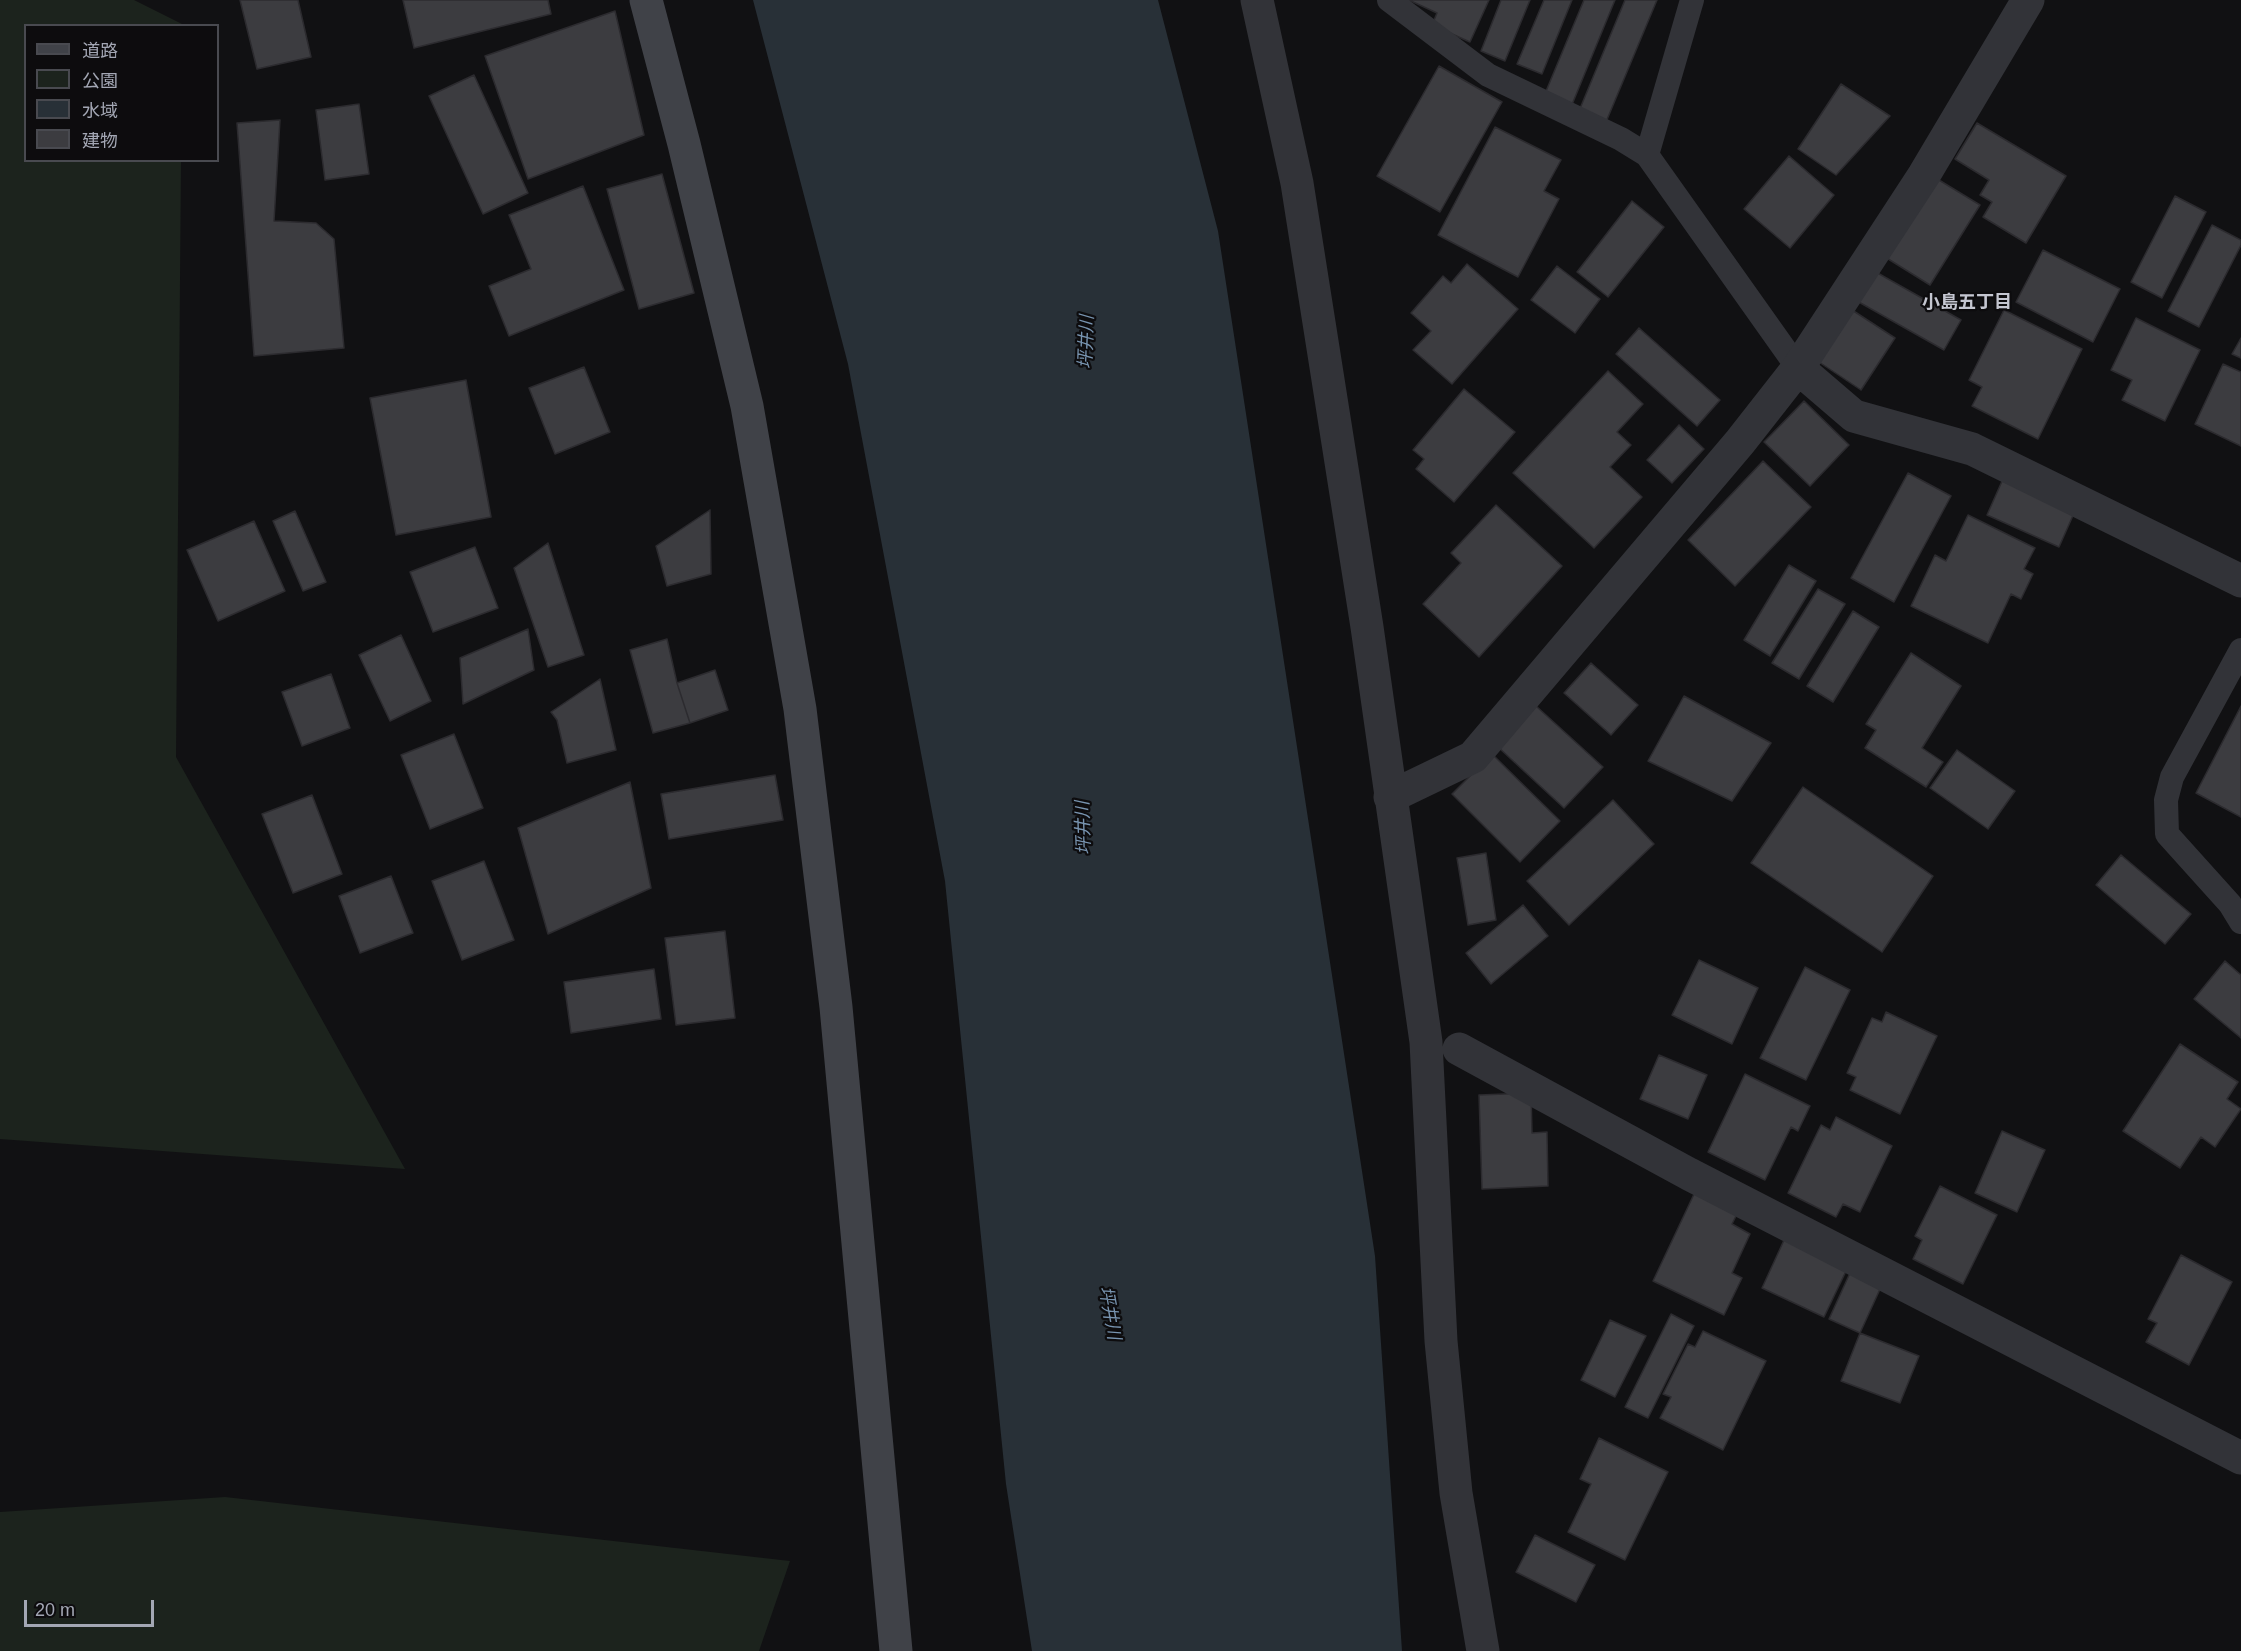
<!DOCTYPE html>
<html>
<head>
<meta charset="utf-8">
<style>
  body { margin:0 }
  #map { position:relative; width:2241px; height:1651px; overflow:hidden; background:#111113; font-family:Arial,"Noto Sans JP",sans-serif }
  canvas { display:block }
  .legend { position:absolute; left:24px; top:24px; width:195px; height:138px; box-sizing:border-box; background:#0d0c0e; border:2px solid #494a50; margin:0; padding:8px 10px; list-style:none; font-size:18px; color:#a3a7b4 }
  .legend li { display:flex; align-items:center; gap:12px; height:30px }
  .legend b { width:30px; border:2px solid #494a50 }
  .scale { position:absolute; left:24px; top:1600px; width:130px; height:27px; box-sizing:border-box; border:3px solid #a3a7b4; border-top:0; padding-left:8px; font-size:18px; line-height:21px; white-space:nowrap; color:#a3a7b4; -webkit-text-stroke:4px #0d0c0e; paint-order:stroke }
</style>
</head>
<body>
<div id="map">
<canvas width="2241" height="1651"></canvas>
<ul class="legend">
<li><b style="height:8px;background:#404248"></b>道路</li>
<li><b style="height:16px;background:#1c231d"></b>公園</li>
<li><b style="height:16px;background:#283037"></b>水域</li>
<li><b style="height:16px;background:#3c3c40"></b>建物</li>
</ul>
<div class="scale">20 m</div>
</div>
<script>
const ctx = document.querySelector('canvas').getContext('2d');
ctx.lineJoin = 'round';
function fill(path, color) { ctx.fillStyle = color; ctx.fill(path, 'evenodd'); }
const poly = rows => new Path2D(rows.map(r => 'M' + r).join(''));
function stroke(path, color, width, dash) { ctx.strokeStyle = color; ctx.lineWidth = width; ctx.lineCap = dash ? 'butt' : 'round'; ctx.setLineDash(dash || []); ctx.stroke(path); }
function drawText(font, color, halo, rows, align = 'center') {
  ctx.font = font + ' Arial,"Noto Sans JP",sans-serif'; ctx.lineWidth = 4.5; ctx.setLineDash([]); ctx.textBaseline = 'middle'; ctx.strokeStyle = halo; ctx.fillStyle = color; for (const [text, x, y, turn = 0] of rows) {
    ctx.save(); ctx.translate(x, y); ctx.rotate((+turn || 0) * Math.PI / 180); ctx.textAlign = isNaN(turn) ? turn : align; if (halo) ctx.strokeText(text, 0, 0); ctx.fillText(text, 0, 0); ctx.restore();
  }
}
fill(poly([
  [0,0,134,0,182,24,182,26,26,26,26,160,181,161,176,757,405,1169,0,1139],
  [225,1497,790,1561,759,1651,0,1651,0,1512]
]), '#1c231d');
fill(poly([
  [753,0,1158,0,1218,231,1375,1256,1402,1651,1032,1651,1006,1484,945,881,848,364]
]), '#283037');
const building = poly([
  [240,0,298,0,311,57,257,69,240,0],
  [403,0,548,0,551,14,414,48,403,0],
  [1409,0,1489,0,1470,42,1432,25,1437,13,1409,0],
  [1501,0,1530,0,1505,61,1481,51,1501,0],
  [1544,0,1572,0,1542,74,1517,64,1544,0],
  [1584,0,1615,0,1571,107,1544,96,1584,0],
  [1625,0,1657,0,1606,122,1579,111,1625,0],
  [615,11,644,135,528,179,485,56,615,11],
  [1439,66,1502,102,1440,212,1377,176,1439,66],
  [474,75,528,193,483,214,429,96,474,75],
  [1841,84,1890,116,1836,175,1798,149,1841,84],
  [359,104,369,174,325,180,316,110,359,104],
  [280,120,274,221,316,223,334,239,344,348,254,356,237,123,280,120],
  [1977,123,2066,176,2026,243,1983,217,1992,202,1980,195,1989,180,1955,159,1977,123],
  [1495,127,1561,160,1544,191,1559,199,1518,277,1438,235,1495,127],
  [1789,156,1834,195,1790,248,1744,209,1789,156],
  [662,174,694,293,639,309,607,189,662,174],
  [1934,177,1980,205,1930,285,1885,257,1934,177],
  [583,186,624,290,509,336,489,286,531,269,509,215,583,186],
  [2175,196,2206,212,2162,298,2131,282,2175,196],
  [1632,201,1664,227,1608,297,1577,272,1632,201],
  [2212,225,2241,240,2241,245,2199,327,2168,311,2212,225],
  [2043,250,2120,289,2093,342,2016,302,2043,250],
  [1467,264,1518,309,1452,384,1413,350,1431,331,1411,313,1443,276,1451,283,1467,264],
  [1557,266,1600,299,1575,333,1531,300,1557,266],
  [1874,271,1961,320,1944,350,1857,301,1874,271],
  [1849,308,1895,338,1861,390,1816,360,1849,308],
  [2004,310,2082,349,2038,439,1972,406,1982,387,1969,380,2004,310],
  [2136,318,2200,350,2165,421,2122,400,2132,380,2111,370,2136,318],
  [1639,328,1720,400,1697,426,1616,354,1639,328],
  [2241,338,2241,358,2232,354,2241,338],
  [2223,364,2241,372,2241,446,2195,424,2223,364],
  [584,367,610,432,555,454,529,388,584,367],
  [1608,371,1643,404,1617,432,1631,445,1610,467,1642,497,1594,548,1513,473,1608,371],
  [466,380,491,517,396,535,370,398,466,380],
  [1464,389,1515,432,1454,502,1416,469,1424,459,1413,450,1464,389],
  [1804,401,1849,445,1810,486,1764,442,1804,401],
  [1679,425,1704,449,1672,483,1647,460,1679,425],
  [1763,461,1811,507,1735,586,1688,540,1763,461],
  [1908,473,1951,496,1894,602,1851,578,1908,473],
  [2003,479,2075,511,2059,547,1987,515,2003,479],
  [1496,505,1562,566,1479,657,1423,604,1461,563,1451,553,1496,505],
  [710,510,711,574,667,586,656,546,710,510],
  [295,511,326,582,303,591,273,521,295,511],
  [1968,515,2035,548,2024,569,2033,574,2021,599,2011,594,1988,643,1911,606,1935,555,1946,561,1968,515],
  [254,521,285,591,218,621,187,550,254,521],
  [548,543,584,655,548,667,514,568,548,543],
  [475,547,498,608,433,632,410,572,475,547],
  [1789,565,1816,581,1770,656,1744,640,1789,565],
  [1818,589,1845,604,1799,679,1772,663,1818,589],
  [1853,611,1879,627,1833,702,1807,686,1853,611],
  [528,629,534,670,463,704,460,658,528,629],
  [401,635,431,701,390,721,359,655,401,635],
  [667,639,677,683,690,723,653,733,630,650,667,639],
  [1911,653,1961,686,1922,748,1943,762,1926,787,1865,748,1876,730,1866,724,1911,653],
  [1591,663,1638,705,1611,735,1564,693,1591,663],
  [715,670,728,710,690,723,677,683,715,670],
  [331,674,350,728,302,746,282,692,331,674],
  [600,679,616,750,567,763,557,720,551,712,600,679],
  [1684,696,1771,743,1732,801,1648,761,1684,696],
  [1536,706,1603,767,1564,808,1498,747,1536,706],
  [2241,706,2241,817,2196,793,2241,706],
  [454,734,483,808,430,829,401,755,454,734],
  [1957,750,2015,791,1988,829,1930,788,1957,750],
  [1492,754,1560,821,1520,862,1452,794,1492,754],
  [775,775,783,820,669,839,661,794,775,775],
  [630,782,651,888,548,934,518,828,630,782],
  [1803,787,1933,876,1882,952,1751,863,1803,787],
  [312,795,342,874,293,893,262,814,312,795],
  [1613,800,1654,844,1569,925,1527,881,1613,800],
  [1486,853,1496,920,1468,925,1457,858,1486,853],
  [2121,855,2191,914,2165,944,2096,885,2121,855],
  [484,861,514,940,462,960,432,881,484,861],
  [391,876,413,933,360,953,339,896,391,876],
  [1523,905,1548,936,1491,984,1466,953,1523,905],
  [725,931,735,1018,676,1025,665,938,725,931],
  [1699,960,1758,988,1732,1044,1672,1015,1699,960],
  [2225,961,2241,975,2241,1038,2194,999,2225,961],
  [1805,967,1850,990,1806,1080,1760,1058,1805,967],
  [654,969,661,1019,571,1033,564,982,654,969],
  [1886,1012,1937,1036,1900,1114,1850,1090,1856,1077,1847,1073,1872,1018,1882,1022,1886,1012],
  [2180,1044,2238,1082,2227,1099,2241,1109,2215,1147,2201,1137,2180,1168,2123,1131,2180,1044],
  [1659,1055,1707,1075,1688,1119,1640,1099,1659,1055],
  [1745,1074,1810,1106,1798,1131,1791,1127,1765,1180,1708,1152,1745,1074],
  [1531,1093,1532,1133,1547,1132,1548,1186,1482,1189,1479,1095,1531,1093],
  [1836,1117,1892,1146,1860,1212,1843,1204,1836,1217,1788,1193,1821,1125,1830,1130,1836,1117],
  [2002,1131,2045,1150,2017,1212,1975,1193,2002,1131],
  [1940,1186,1997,1215,1963,1284,1913,1259,1922,1240,1915,1236,1940,1186],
  [1695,1192,1738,1212,1732,1224,1750,1234,1732,1273,1742,1278,1724,1315,1653,1281,1695,1192],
  [1785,1238,1848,1267,1824,1317,1762,1288,1785,1238],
  [2181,1255,2232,1282,2189,1365,2146,1342,2157,1323,2148,1319,2181,1255],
  [1850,1273,1881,1287,1860,1333,1829,1319,1850,1273],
  [1671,1314,1694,1326,1648,1418,1625,1407,1671,1314],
  [1610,1320,1646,1336,1615,1397,1581,1380,1610,1320],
  [1703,1331,1766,1361,1723,1450,1660,1418,1671,1397,1663,1394,1688,1344,1695,1347,1703,1331],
  [1860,1333,1919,1356,1900,1403,1841,1381,1860,1333],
  [1599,1438,1668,1472,1625,1560,1568,1532,1591,1484,1580,1479,1599,1438],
  [1535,1535,1595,1565,1576,1602,1516,1572,1535,1535]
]);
fill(building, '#3c3c40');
stroke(building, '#2c2b2f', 1.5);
stroke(poly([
  [1389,0,1488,75,1621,139,1647,155,1798,368],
  [1647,155,1692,0],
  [2241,650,2172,777,2166,800,2167,834,2230,904,2241,922]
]), '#323338', 24);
stroke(poly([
  [1257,0,1297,183,1367,627,1426,1042,1441,1341,1456,1493,1483,1651],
  [1798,368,1854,416,1972,449,2241,581],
  [1390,797,1473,757,1740,442,1798,368,1924,175,2028,0],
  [1459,1049,1689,1174,2241,1458]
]), '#323338', 33);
stroke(poly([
  [646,0,684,144,747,406,800,709,836,1007,896,1651]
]), '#404248', 33);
drawText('bold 18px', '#c4c6d0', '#0d0c0e', [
  ["小島五丁目",1967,303]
]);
drawText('italic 18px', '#7894b0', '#0d0c0e', [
  ["坪井川",1087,342,-88],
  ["坪井川",1084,828,-92],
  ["坪井川",1109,1313,80]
]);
</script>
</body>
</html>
